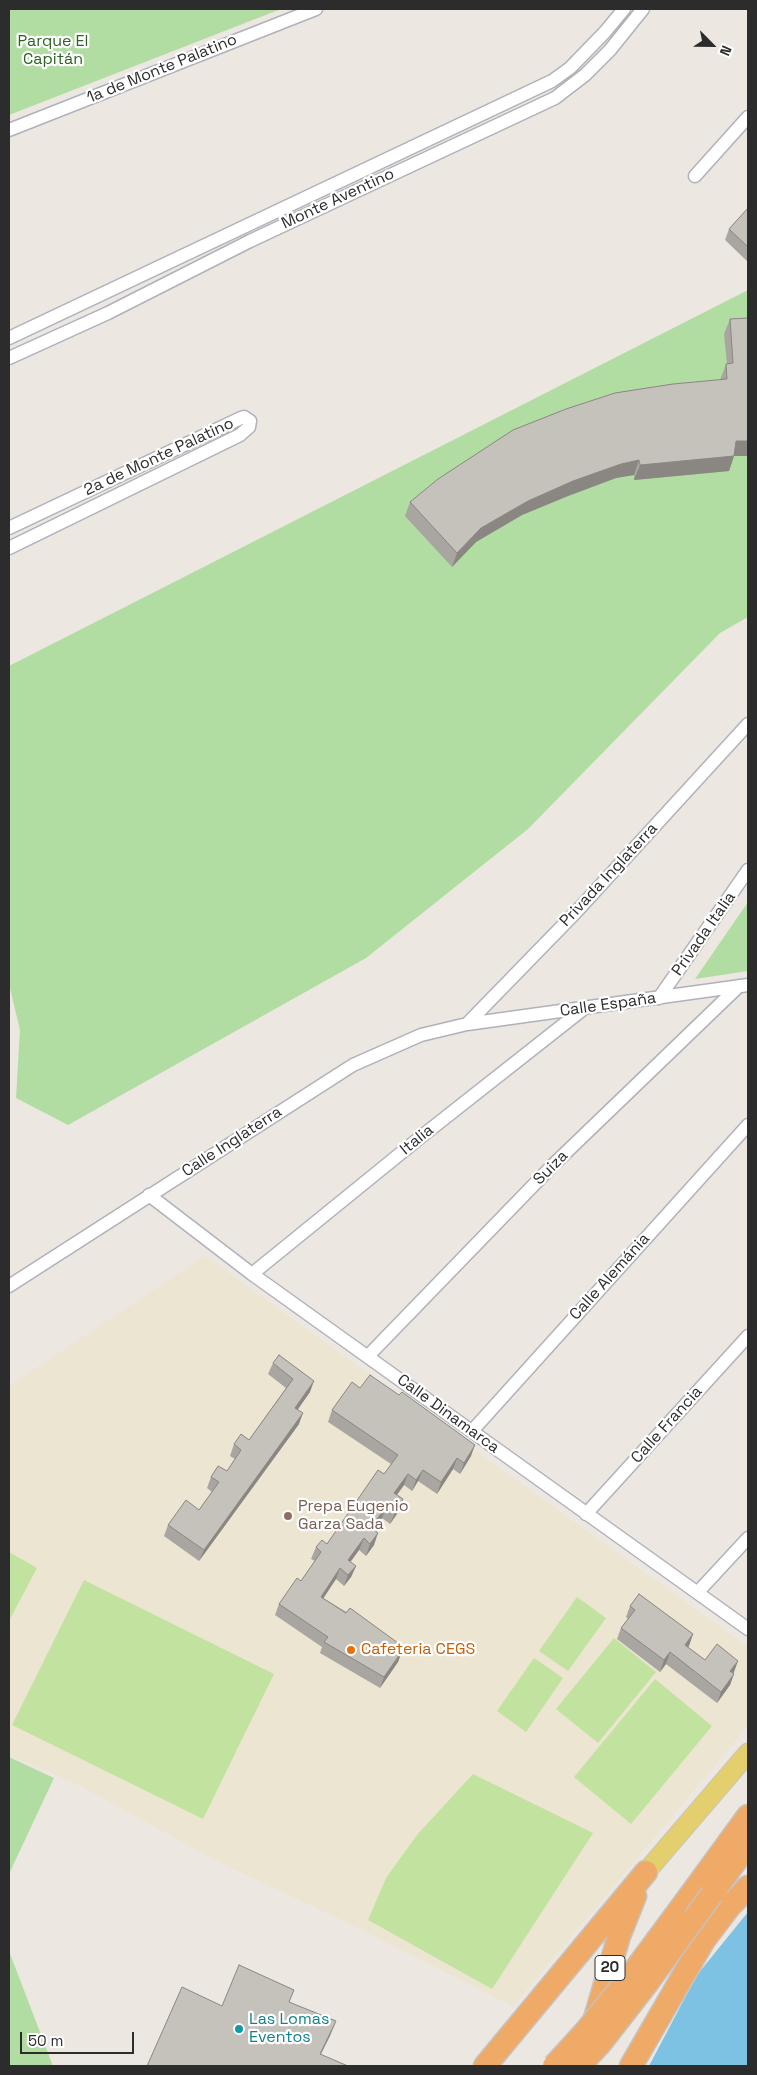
<!DOCTYPE html>
<html>
<head>
<meta charset="utf-8">
<style>
  body { margin:0 }
  #map { position:relative; width:757px; height:2075px; overflow:hidden; background:#ece7e0; font-family:"Space Grotesk",sans-serif }
  canvas { display:block }
  .frame { position:absolute; inset:0; border:10px solid #2c2c2c; pointer-events:none }
  .north { position:absolute; left:687px; top:20px; width:50px; height:50px; -webkit-text-stroke:4px #fff; paint-order:stroke; rotate:113deg; font-size:14px; font-weight:700; line-height:20px; text-align:center; color:#2c2c2c }
  .north::after { content:''; display:block; margin:auto; width:18px; height:22px; background:#2c2c2c; clip-path:polygon(50% 0,100% 100%,50% 72%,0 100%) }
  .scale { position:absolute; left:20px; top:2032px; width:114px; height:22px; box-sizing:border-box; border:2px solid #2c2c2c; border-top:0; padding-left:6px; font-size:15px; line-height:18px; white-space:nowrap; color:#2c2c2c; -webkit-text-stroke:4px #fff; paint-order:stroke }
</style>
</head>
<body>
<div id="map">
<canvas width="757" height="2075"></canvas>
<div class="frame"></div>
<div class="north">N</div>
<div class="scale">50 m</div>
</div>
<script>
const ctx = document.querySelector('canvas').getContext('2d');
ctx.lineJoin = 'round';
function fill(path, color) { ctx.fillStyle = color; ctx.fill(path, 'evenodd'); }
const poly = rows => new Path2D(rows.map(r => 'M' + r).join(''));
function stroke(path, color, width, dash) { ctx.strokeStyle = color; ctx.lineWidth = width; ctx.lineCap = dash ? 'butt' : 'round'; ctx.setLineDash(dash || []); ctx.stroke(path); }
function drawText(font, color, halo, rows, align = 'center') {
  ctx.font = font + ' "Space Grotesk",sans-serif'; ctx.lineWidth = 4.5; ctx.setLineDash([]); ctx.textBaseline = 'middle'; ctx.strokeStyle = halo; ctx.fillStyle = color; for (const [text, x, y, turn = 0] of rows) {
    ctx.save(); ctx.translate(x, y); ctx.rotate((+turn || 0) * Math.PI / 180); ctx.textAlign = isNaN(turn) ? turn : align; if (halo) ctx.strokeText(text, 0, 0); ctx.fillText(text, 0, 0); ctx.restore();
  }
}
fill(poly([
  [205,1256,748,1647,748,1726,513,2006,342,1920,223,1864,77,1784,9,1755,9,1386]
]), '#ece5d1');
fill(poly([
  [9,9,281,9,9,115],
  [748,290,748,617,720,633,528,829,366,958,68,1125,16,1098,20,1030,9,984,9,666],
  [748,902,748,971,695,979],
  [9,1757,54,1778,9,1874],
  [9,1951,53,2066,9,2066]
]), '#b2dda2');
fill(poly([
  [9,1552,37,1568,9,1621],
  [84,1580,274,1674,203,1819,12,1725],
  [577,1597,606,1618,568,1671,539,1651],
  [614,1638,656,1672,598,1743,556,1709],
  [534,1658,563,1678,526,1732,497,1711],
  [655,1679,712,1726,631,1824,574,1777],
  [473,1774,593,1833,492,1989,368,1920,386,1878,417,1835]
]), '#c2e39f');
fill(poly([
  [748,1912,748,2066,649,2066,697,1975]
]), '#7dc2e3');
const street = poly([
  [9,130,316,9],
  [695,176,748,117],
  [9,338,552,81,570,68,605,32,624,9],
  [9,358,108,313,250,241,555,98,585,75,610,50,643,9],
  [9,528,241,418,244,417,250,421,249,427,240,435,9,548],
  [659,998,748,870],
  [467,1024,577,911,748,724],
  [149,1195,252,1274,748,1629],
  [252,1274,422,1136,582,1010],
  [9,1286,353,1065,421,1035,467,1024,748,985],
  [368,1356,554,1164,739,986],
  [472,1431,748,1125],
  [586,1514,748,1336],
  [698,1592,748,1538]
]);
const primary = poly([
  [646,1872,748,1753]
]);
const highway = poly([
  [712,1894,748,1844],
  [675,1916,748,1816],
  [594,2022,619,1936,635,1896],
  [485,2066,646,1872],
  [631,2066,704,1940,729,1907,748,1887]
]);
stroke(street, '#b0b1bb', 15);
stroke(primary, '#c4c4c4', 21);
stroke(highway, '#c4c4c4', 25);
stroke(street, '#fff', 12);
stroke(primary, '#e3cf6d', 19);
stroke(highway, '#efaa68', 22);
const highwayBridge = poly([
  [554,2066,586,2031,632,1974,675,1916],
  [579,2066,599,2045,648,1982,712,1894]
]);
stroke(highwayBridge, '#c4c4c4', 25, []);
stroke(highwayBridge, '#efaa68', 22);
fill(poly([
  [748,208,748,262,725,240,729,229],
  [748,318,734,456,729,471,634,480,634,475,616,478,568,496,522,515,476,542,452,567,405,516,410,502,720,380,726,364,727,364,724,334,730,319],
  [273,1363,310,1392,298,1409,299,1424,199,1561,164,1536,168,1525,199,1510,212,1492,207,1488,211,1477,227,1471,235,1459,230,1456,234,1444,249,1440,286,1388,268,1374],
  [360,1388,471,1456,460,1474,453,1469,437,1494,418,1481,412,1491,404,1485,397,1495,403,1499,399,1511,390,1524,382,1518,373,1529,374,1545,366,1556,359,1550,350,1562,356,1566,351,1577,344,1586,336,1579,323,1598,398,1643,396,1648,402,1651,398,1662,380,1688,320,1653,322,1647,275,1615,279,1604,301,1581,315,1561,311,1559,316,1547,327,1544,384,1474,391,1464,328,1422,332,1410],
  [630,1606,693,1634,688,1647,705,1660,734,1672,730,1685,717,1703,666,1664,660,1672,617,1639,621,1628,628,1619,626,1617]
]), '#a9a6a1');
fill(poly([
  [736,441,748,441,748,456,730,456],
  [734,456,729,471,634,480,640,465],
  [639,460,634,475,616,478,568,496,522,515,476,542,452,567,457,553,481,528,528,501,573,481,621,464],
  [314,1381,310,1392,291,1419,295,1408],
  [303,1413,299,1424,199,1561,204,1550],
  [475,1445,471,1456,460,1474,464,1463],
  [457,1458,453,1469,437,1494,441,1482],
  [423,1470,418,1481,412,1491,416,1480],
  [408,1474,404,1485,389,1505,394,1493],
  [403,1499,399,1511,390,1524,395,1513],
  [386,1507,382,1518,367,1538,371,1527],
  [378,1533,374,1545,366,1556,370,1544],
  [364,1538,359,1550,344,1571,348,1560],
  [356,1566,351,1577,344,1586,348,1575],
  [340,1568,336,1579,317,1608,321,1597],
  [693,1634,689,1646,681,1656,685,1645],
  [402,1651,398,1662,380,1688,384,1677],
  [670,1652,666,1664,660,1672,664,1660],
  [738,1661,734,1672,726,1682,730,1671],
  [734,1674,730,1685,717,1703,721,1692],
  [336,2021,330,2036,315,2066,320,2054]
]), '#8a8783');
const building = poly([
  [748,208,748,247,729,229,748,208],
  [748,318,748,441,736,441,734,456,640,465,639,460,621,464,573,481,528,501,481,528,457,553,410,502,438,479,513,430,566,409,615,393,673,384,727,379,726,364,733,363,730,319,748,318],
  [279,1355,314,1381,295,1408,303,1413,204,1550,168,1525,186,1500,199,1510,219,1482,211,1477,218,1466,227,1471,241,1450,234,1444,241,1434,249,1440,293,1379,273,1363,279,1355],
  [370,1375,399,1395,402,1392,475,1445,464,1463,457,1458,441,1482,423,1470,416,1480,408,1474,394,1493,403,1499,395,1513,386,1507,371,1527,378,1533,370,1544,364,1538,348,1560,356,1566,348,1575,340,1568,321,1597,346,1613,350,1608,398,1643,395,1647,402,1651,384,1677,324,1642,328,1637,279,1604,297,1578,301,1581,321,1552,316,1547,322,1540,327,1544,378,1470,384,1474,398,1455,332,1410,352,1382,360,1388,370,1375],
  [639,1594,693,1634,685,1645,705,1660,717,1644,738,1661,730,1671,734,1674,721,1692,670,1652,664,1660,621,1628,635,1610,630,1606,639,1594],
  [239,1965,294,1990,289,2002,336,2021,320,2054,348,2066,147,2066,182,1987,222,2006,239,1965]
]);
fill(building, '#c5c1bb');
stroke(building, '#8a8783', 1);
for (const [x, y, r, color] of [
  [288,1516,5,"#8d6e63"],
  [351,1650,5,"#e8710a"],
  [239,2029,5,"#0f9aa8"]
]) { const dot = new Path2D(); dot.arc(x, y, r, 0, 2 * Math.PI); ctx.fillStyle = color; ctx.fill(dot); stroke(dot, '#fff', 2); }
for (const [x, y, w] of [
  [610,1968,30]
]) { const box = new Path2D(); box.roundRect(x - w / 2, y - 12.5, w, 25, 4); ctx.fillStyle = '#fff'; ctx.fill(box); stroke(box, '#2c2c2c', 1); }
drawText('bold 15px', '#2c2c2c', null, [
  ["20",610,1968]
]);
drawText('16px', '#2c6322', '#fff', [
  ["Parque El",53,42],
  ["Capitán",53,60]
]);
drawText('16px', '#2c2c2c', '#fff', [
  ["1a de Monte Palatino",162,69,-22],
  ["Monte Aventino",338,199,-25],
  ["2a de Monte Palatino",159,457,-25],
  ["Privada Inglaterra",609,875,-47],
  ["Privada Italia",704,934,-55],
  ["Calle España",608,1005,-8],
  ["Italia",417,1140,-39],
  ["Calle Inglaterra",232,1142,-33],
  ["Suiza",551,1168,-45],
  ["Calle Alemánia",610,1277,-48],
  ["Calle Dinamarca",448,1414,36],
  ["Calle Francia",667,1425,-48]
]);
drawText('16px', '#785e54', '#fff', [
  ["Prepa Eugenio",298,1507],
  ["Garza Sada",298,1525]
], 'left');
drawText('16px', '#c56008', '#fff', [
  ["Cafeteria CEGS",361,1650]
], 'left');
drawText('16px', '#0d838f', '#fff', [
  ["Las Lomas",249,2020],
  ["Eventos",249,2038]
], 'left');
</script>
</body>
</html>
